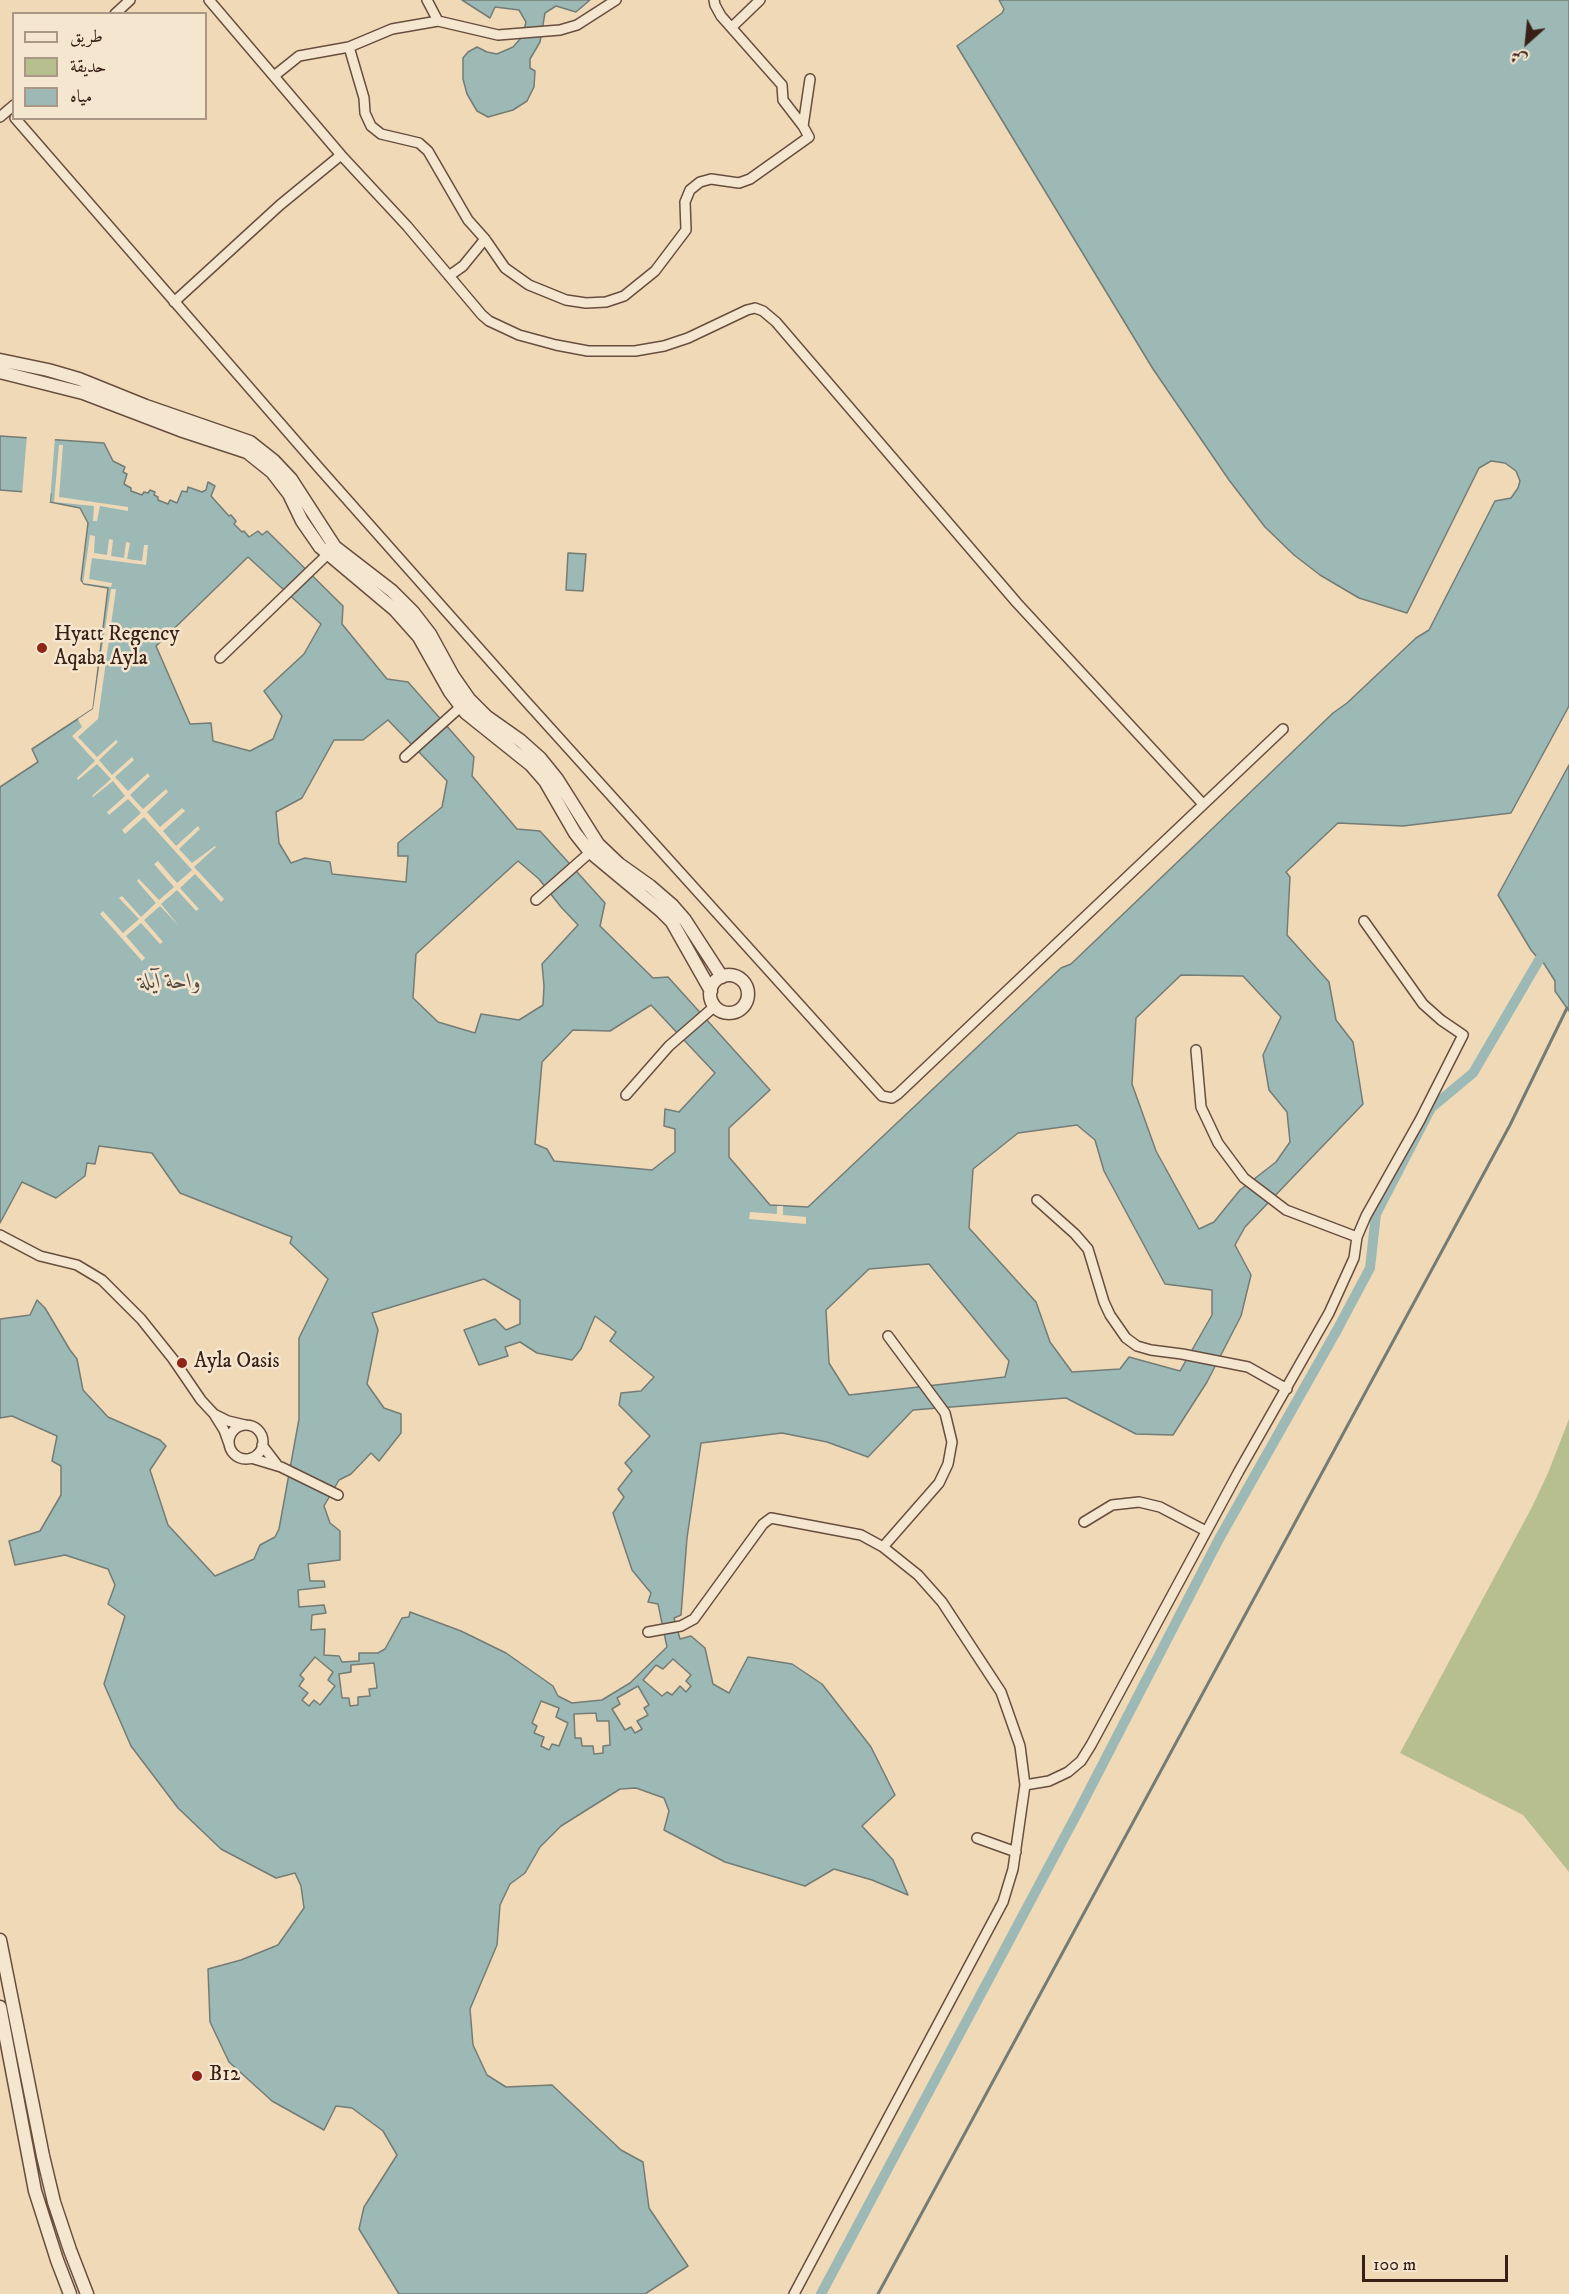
<!DOCTYPE html>
<html>
<head>
<meta charset="utf-8">
<style>
  body { margin:0 }
  #map { position:relative; width:1569px; height:2294px; overflow:hidden; background:#f0d9b7; font-family:"IM FELL DW Pica",Amiri,serif }
  canvas { display:block }
  .legend { position:absolute; left:12px; top:12px; width:195px; height:108px; box-sizing:border-box; background:#f5e6d0; border:2px solid #aa9786; margin:0; padding:8px 10px; list-style:none; font-size:18px; color:#392016 }
  .legend li { display:flex; align-items:center; gap:12px; height:30px }
  .legend b { width:30px; border:2px solid #aa9786 }
  .north { position:absolute; left:1497px; top:12px; width:60px; height:60px; -webkit-text-stroke:4px #f5e6d0; paint-order:stroke; rotate:207deg; font-size:16px; font-weight:700; line-height:24px; text-align:center; color:#392016 }
  .north::after { content:''; display:block; margin:auto; width:21px; height:27px; background:#392016; clip-path:polygon(50% 0,100% 100%,50% 72%,0 100%) }
  .scale { position:absolute; left:1362px; top:2255px; width:146px; height:27px; box-sizing:border-box; border:3px solid #392016; border-top:0; padding-left:8px; font-size:18px; line-height:21px; white-space:nowrap; color:#392016; -webkit-text-stroke:4px #f5e6d0; paint-order:stroke }
</style>
</head>
<body>
<div id="map">
<canvas width="1569" height="2294"></canvas>
<ul class="legend">
<li><b style="height:8px;background:#f5e6d0"></b>طريق</li>
<li><b style="height:16px;background:#b8bf8f"></b>حديقة</li>
<li><b style="height:16px;background:#9cb9b6"></b>مياه</li>
</ul>
<div class="north">ش</div>
<div class="scale">100 m</div>
</div>
<script>
const ctx = document.querySelector('canvas').getContext('2d');
ctx.lineJoin = 'round';
function fill(path, color) { ctx.fillStyle = color; ctx.fill(path, 'evenodd'); }
const poly = rows => new Path2D(rows.map(r => 'M' + r).join(''));
function stroke(path, color, width, dash) { ctx.strokeStyle = color; ctx.lineWidth = width; ctx.lineCap = dash ? 'butt' : 'round'; ctx.setLineDash(dash || []); ctx.stroke(path); }
function drawText(font, color, halo, rows, align = 'center') {
  ctx.font = font + ' "IM FELL DW Pica",Amiri,serif'; ctx.lineWidth = 5; ctx.setLineDash([]); ctx.textBaseline = 'middle'; ctx.strokeStyle = halo; ctx.fillStyle = color; for (const [text, x, y, turn = 0] of rows) {
    ctx.save(); ctx.translate(x, y); ctx.rotate((+turn || 0) * Math.PI / 180); ctx.textAlign = isNaN(turn) ? turn : align; if (halo) ctx.strokeText(text, 0, 0); ctx.fillText(text, 0, 0); ctx.restore();
  }
}
fill(poly([
  [1569,1419,1569,1872,1523,1815,1400,1753,1532,1507,1548,1473]
]), '#b8bf8f');
const water = poly([
  [462,0,590,0,576,12,556,6,545,13,540,42,530,59,530,68,535,71,534,87,527,101,513,110,488,117,477,111,467,94,463,79,463,58,468,52,477,47,487,52,497,54,513,47,522,37,526,22,519,10,495,7,490,18,462,0],
  [999,0,1569,0,1569,706,1511,813,1403,826,1338,823,1286,872,1290,877,1287,935,1329,982,1336,1020,1353,1042,1363,1104,1245,1227,1235,1245,1251,1275,1241,1316,1207,1382,1173,1435,1136,1434,1066,1398,913,1410,868,1457,827,1442,782,1433,701,1443,687,1538,681,1615,674,1618,680,1639,691,1636,705,1648,713,1684,729,1693,748,1657,792,1664,822,1684,871,1747,895,1795,862,1826,893,1860,908,1895,872,1880,834,1869,805,1886,725,1862,664,1830,669,1811,664,1798,636,1788,620,1789,561,1826,540,1847,525,1873,510,1884,500,1905,497,1945,470,2009,473,2045,487,2075,506,2087,552,2085,621,2150,643,2162,649,2208,688,2266,645,2294,399,2294,359,2229,364,2207,397,2155,383,2131,352,2108,336,2106,324,2130,272,2101,229,2062,210,2022,208,1969,241,1960,278,1945,304,1908,301,1886,295,1873,276,1878,221,1849,178,1808,131,1746,104,1684,125,1616,108,1604,115,1585,108,1569,65,1555,15,1565,9,1541,40,1531,61,1495,61,1466,52,1461,57,1436,12,1416,0,1418,0,1319,30,1315,37,1300,45,1308,70,1350,77,1359,83,1390,108,1417,160,1440,166,1446,150,1470,168,1525,215,1576,254,1559,260,1545,275,1537,279,1529,299,1419,299,1338,328,1279,290,1243,292,1237,180,1193,152,1153,99,1146,95,1164,87,1163,85,1176,56,1198,22,1182,0,1223,0,787,38,762,32,749,93,709,108,588,84,584,81,580,88,523,80,508,50,502,51,494,0,490,0,436,104,443,113,461,125,467,123,472,127,474,124,484,131,488,131,491,142,495,144,492,148,493,150,490,155,492,154,495,158,497,158,500,168,504,170,500,177,503,182,491,187,492,188,487,202,492,206,490,208,482,215,486,211,496,229,516,231,515,236,521,234,524,242,532,244,531,249,537,258,531,262,535,267,531,343,606,342,624,387,679,408,682,474,757,472,776,517,829,540,831,605,903,600,926,653,978,668,977,770,1090,729,1128,729,1157,770,1205,808,1207,1061,968,1071,964,1333,713,1347,703,1416,638,1429,630,1495,501,1511,498,1518,488,1520,481,1516,471,1505,463,1491,461,1479,468,1407,613,1359,598,1320,575,1294,555,1265,527,1229,480,1153,369,957,46,1002,13,1004,9,999,0],
  [248,557,321,624,304,654,264,691,282,716,273,739,250,751,213,741,211,723,190,724,156,646,248,557],
  [388,720,447,781,442,807,398,843,398,856,408,856,406,882,332,874,330,862,305,858,291,863,279,843,276,812,302,798,334,740,363,740,388,720],
  [518,861,539,879,561,907,578,925,542,964,544,986,543,1005,519,1020,481,1014,475,1033,438,1022,413,998,416,954,518,861],
  [1181,975,1243,976,1281,1017,1263,1055,1269,1090,1287,1112,1290,1142,1276,1162,1240,1190,1214,1222,1199,1229,1156,1151,1132,1084,1136,1018,1181,975],
  [651,1005,715,1073,679,1112,665,1109,664,1126,675,1129,675,1152,652,1170,554,1161,547,1149,535,1144,542,1062,573,1030,610,1031,651,1005],
  [1077,1125,1095,1140,1104,1171,1165,1284,1212,1290,1212,1315,1180,1371,1129,1357,1120,1369,1072,1372,1050,1342,1036,1302,969,1228,973,1169,1018,1133,1077,1125],
  [929,1264,1009,1361,1005,1377,849,1395,829,1363,826,1310,869,1269,929,1264],
  [484,1279,520,1300,520,1324,506,1330,495,1319,464,1330,479,1365,508,1356,505,1347,520,1342,537,1353,572,1360,581,1349,595,1316,616,1332,610,1341,654,1377,641,1391,621,1393,619,1405,650,1436,625,1463,632,1471,618,1489,624,1497,613,1513,632,1570,651,1593,648,1602,658,1604,667,1647,630,1683,602,1700,572,1703,558,1696,553,1686,506,1653,461,1631,410,1612,409,1617,402,1618,385,1649,378,1653,359,1653,359,1661,342,1662,339,1656,324,1655,325,1629,311,1630,312,1615,326,1613,324,1605,299,1607,298,1590,325,1587,324,1581,310,1581,308,1564,340,1560,340,1531,330,1523,324,1506,339,1480,351,1474,371,1453,379,1461,401,1433,401,1414,384,1408,367,1384,378,1330,372,1313,484,1279],
  [315,1657,333,1672,328,1680,335,1686,320,1705,314,1700,309,1706,302,1700,308,1693,299,1686,304,1679,300,1675,315,1657],
  [673,1659,691,1675,686,1681,691,1686,686,1692,680,1686,672,1695,667,1692,662,1696,643,1680,656,1665,663,1669,673,1659],
  [374,1663,377,1688,369,1689,370,1696,358,1697,358,1705,350,1706,349,1698,342,1698,339,1674,351,1672,351,1665,374,1663],
  [638,1686,649,1705,644,1708,648,1715,637,1721,642,1729,635,1733,631,1727,625,1730,612,1709,620,1704,617,1698,638,1686],
  [541,1701,559,1708,556,1717,568,1723,559,1746,552,1744,549,1750,541,1746,544,1737,534,1733,537,1726,532,1723,541,1701],
  [596,1713,597,1721,609,1721,610,1745,603,1746,603,1753,594,1754,593,1746,582,1746,581,1738,575,1738,574,1714,596,1713],
  [568,553,586,554,583,591,566,590,568,553],
  [1569,765,1569,1011,1555,991,1555,981,1543,962,1544,957,1539,953,1536,956,1531,950,1498,895,1569,765]
]);
fill(water, '#9cb9b6');
stroke(water, '#747c76', 1.5);
fill(poly([
  [27,435,55,437,50,502,47,502,48,497,22,495],
  [59,445,63,445,59,497,128,507,128,511,100,506,97,521,93,521,94,506,54,502],
  [90,535,95,536,94,553,107,555,109,539,113,540,111,556,124,558,126,542,130,543,127,559,142,561,144,545,148,545,146,565,92,558,89,579,112,583,111,587,83,583],
  [111,589,116,589,98,719,78,737,97,757,116,740,118,742,99,760,112,775,132,757,134,760,115,777,128,791,148,773,149,775,150,776,130,795,143,809,166,789,168,792,147,812,160,827,182,808,185,811,163,831,176,846,198,826,199,828,200,829,179,849,192,863,215,846,216,847,194,867,224,899,221,902,195,874,180,888,199,909,196,911,177,890,161,904,179,926,160,906,144,920,163,942,160,944,141,923,126,936,145,958,142,961,100,914,103,911,123,933,139,919,119,898,122,896,141,917,156,903,137,881,139,879,159,900,174,887,154,864,158,861,177,883,192,870,144,817,125,834,122,830,141,813,128,799,109,815,107,812,125,796,113,781,93,797,92,796,111,779,97,764,78,780,77,778,95,761,72,736,82,727,78,719,93,709],
  [777,1206,783,1206,783,1215,806,1217,806,1224,749,1219,750,1212,777,1214]
]), '#f0d9b7');
stroke(poly([
  [878,2294,1510,1125,1567,1008]
]), '#747c76', 3);
stroke(poly([
  [821,2294,1080,1808,1219,1539,1337,1330,1370,1268,1376,1214,1431,1108,1473,1073,1542,955]
]), '#9cb9b6', 10);
const minor = poly([
  [209,0,341,155,407,226,482,315,489,321,519,335,556,345,588,351,635,351,664,346,688,338,747,310,755,308,763,311,776,322,1017,603,1202,803],
  [427,0,438,21,392,29,349,47,364,98,365,113,371,126,381,134,419,143,428,151,468,220,485,239,505,268,529,285,566,300,586,303,606,302,624,296,655,271,686,230,685,202,690,190,700,182,711,179,739,183,750,179,809,137,803,126,810,79],
  [714,0,715,5,721,16,782,85,783,100,803,126],
  [115,14,130,0],
  [438,21,498,35,560,30,577,25,616,0],
  [732,27,760,0],
  [274,76,299,56,349,47],
  [0,117,14,105],
  [15,118,320,469,523,698,882,1096,892,1098,898,1094,1283,729],
  [449,276,463,266,485,239],
  [174,302,280,205,341,155],
  [220,658,331,551],
  [405,757,466,702],
  [536,900,595,848],
  [1196,1050,1201,1107,1218,1143,1244,1178,1286,1210,1357,1237],
  [626,1095,669,1046,715,1006],
  [1037,1200,1075,1234,1088,1249,1104,1302,1110,1315,1126,1338,1137,1346,1151,1350,1182,1354,1248,1367,1287,1389],
  [0,1235,40,1256,77,1265,102,1280,141,1319,173,1359,201,1400,214,1414,224,1430,229,1444],
  [214,1414,228,1421,245,1425],
  '229 1442a17 17 0 1 1 34 0a17 17 0 1 1-34 0Z',
  [262,1445,278,1466],
  [251,1458,281,1467,338,1495],
  [1084,1522,1112,1505,1139,1502,1160,1507,1206,1531],
  [883,1547,939,1483,948,1464,952,1442,945,1413,888,1336],
  [648,1632,681,1626,694,1619,763,1524,771,1518,861,1535,883,1547,918,1575,942,1602,1001,1692,1020,1746,1025,1785,1013,1869,1003,1902,794,2294],
  [1025,1785,1049,1781,1068,1772,1081,1761,1091,1745,1239,1471,1329,1313,1354,1258,1357,1237,1366,1216,1420,1120,1463,1035,1441,1020,1423,1004,1364,921],
  [977,1838,1016,1852]
]);
const tertiary = poly([
  [0,360,48,370,79,379,146,406,250,442,274,461,291,479,335,547,392,591,413,612,430,634,453,676,469,699,487,717,521,741,540,758,557,779,598,844,619,864,650,886,672,905,685,920,722,977],
  [0,372,83,393,180,430,247,452,272,472,289,494,302,521,320,547,395,610,419,637,450,692,466,713,531,765,545,781,575,833,590,852,661,911,672,922,711,991],
  '710 994a19 19 0 1 1 38 0a19 19 0 1 1-38 0Z',
  [0,1940,43,2156,54,2202,70,2250,87,2294],
  [0,2007,35,2191,57,2260,70,2294]
]);
stroke(minor, '#674e3e', 12);
stroke(tertiary, '#674e3e', 15);
stroke(minor, '#f5e6d0', 9);
stroke(tertiary, '#f5e6d0', 12);
for (const [x, y, r, color] of [
  [42,648,6,"#8f2418"],
  [182,1363,6,"#8f2418"],
  [197,2076,6,"#8f2418"]
]) { const dot = new Path2D(); dot.arc(x, y, r, 0, 2 * Math.PI); ctx.fillStyle = color; ctx.fill(dot); stroke(dot, '#f5e6d0', 2); }
drawText('21px', '#392016', '#f5e6d0', [
  ["Hyatt Regency",54,636],
  ["Aqaba Ayla",54,660],
  ["Ayla Oasis",194,1363],
  ["B12",209,2076]
], 'left');
drawText('italic 22px', '#574e46', '#f5e6d0', [
  ["واحة آيلة",170,983]
]);
</script>
</body>
</html>
